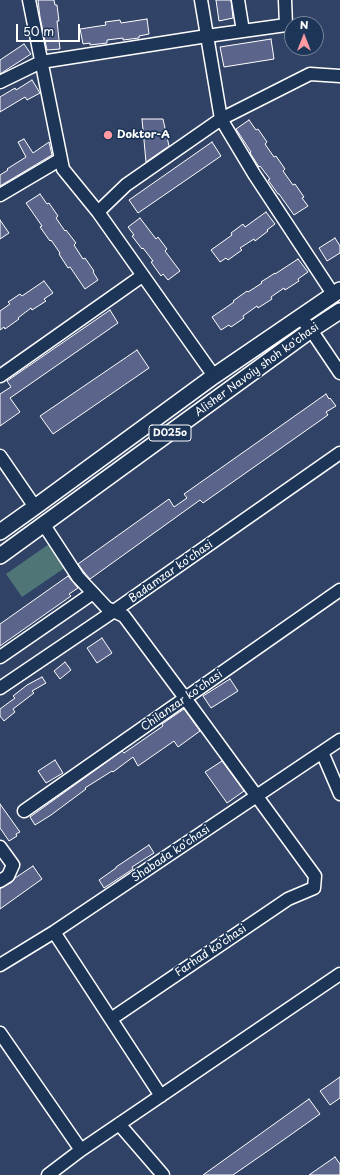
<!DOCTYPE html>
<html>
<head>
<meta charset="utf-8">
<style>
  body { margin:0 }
  #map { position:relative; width:340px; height:1175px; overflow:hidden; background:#304367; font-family:"Playpen Sans",sans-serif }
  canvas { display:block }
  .north { position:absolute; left:284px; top:16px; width:40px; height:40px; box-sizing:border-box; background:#1d3557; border:1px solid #77869a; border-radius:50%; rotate:0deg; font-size:11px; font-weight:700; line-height:16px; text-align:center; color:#fff }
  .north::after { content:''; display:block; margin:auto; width:14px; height:18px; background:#ff9aa2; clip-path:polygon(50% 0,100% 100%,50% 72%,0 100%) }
  .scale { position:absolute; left:16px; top:24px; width:64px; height:18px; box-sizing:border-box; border:2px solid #fff; border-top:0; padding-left:5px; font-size:12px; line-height:14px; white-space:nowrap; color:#fff; -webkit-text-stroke:3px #1d3557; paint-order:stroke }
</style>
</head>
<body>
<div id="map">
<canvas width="340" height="1175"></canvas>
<div class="north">N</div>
<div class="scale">50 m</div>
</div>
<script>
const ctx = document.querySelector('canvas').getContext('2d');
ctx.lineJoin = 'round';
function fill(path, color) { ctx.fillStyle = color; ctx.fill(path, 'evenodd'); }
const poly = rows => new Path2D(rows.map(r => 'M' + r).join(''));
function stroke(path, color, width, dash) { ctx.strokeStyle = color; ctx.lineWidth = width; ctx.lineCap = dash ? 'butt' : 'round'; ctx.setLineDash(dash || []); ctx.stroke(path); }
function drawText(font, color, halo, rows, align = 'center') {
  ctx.font = font + ' "Playpen Sans",sans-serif'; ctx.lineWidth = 3.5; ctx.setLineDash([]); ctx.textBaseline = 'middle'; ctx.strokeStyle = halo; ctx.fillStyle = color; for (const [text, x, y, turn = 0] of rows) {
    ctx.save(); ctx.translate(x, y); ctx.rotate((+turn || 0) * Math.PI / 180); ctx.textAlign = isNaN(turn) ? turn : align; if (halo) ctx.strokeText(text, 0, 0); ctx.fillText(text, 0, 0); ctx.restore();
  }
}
fill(poly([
  [49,544,66,567,22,597,6,574]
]), '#4f7577');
const building = poly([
  [38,0,54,0,55,5,57,5,59,21,57,21,60,49,47,50,40,17,38,0],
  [216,0,231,0,233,18,219,21,216,0],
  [147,19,149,34,139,36,139,38,123,40,123,38,107,40,107,43,90,45,90,43,83,44,80,29,106,25,105,22,120,20,121,23,147,19],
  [271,39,274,59,224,67,220,47,271,39],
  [24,44,31,54,0,74,0,60,24,44],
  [32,80,40,93,27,100,25,97,0,112,0,97,15,88,16,90,32,80],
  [142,119,163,119,169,146,146,162,142,119],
  [249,120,256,130,258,129,267,142,265,144,274,157,276,156,285,169,283,171,293,185,295,184,304,197,302,198,308,206,294,215,279,194,278,194,268,180,270,179,260,166,259,167,254,159,250,153,251,152,236,129,249,120],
  [24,139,33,153,49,142,52,155,0,186,0,175,8,170,7,169,26,157,18,142,24,139],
  [212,142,221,156,138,213,129,200,212,142],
  [40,194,47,204,49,203,58,216,56,218,65,231,66,230,76,243,74,245,83,259,85,258,94,271,93,272,98,280,85,289,70,267,68,268,59,254,60,253,51,240,50,241,40,227,42,226,26,203,40,194],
  [266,212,275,224,267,230,268,231,255,241,254,239,240,248,242,250,228,260,226,258,220,262,211,250,232,235,231,233,243,224,245,227,266,212],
  [140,218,156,239,158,237,167,249,165,251,180,271,168,280,163,274,161,276,151,262,153,261,143,248,142,249,132,236,134,235,128,227,140,218],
  [0,220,9,233,0,239,0,220],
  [335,238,340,246,340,253,327,261,319,248,335,238],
  [298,259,308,272,298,279,299,281,285,290,284,288,271,297,272,299,258,308,257,306,243,316,244,318,231,327,229,325,221,330,212,317,234,302,233,301,247,291,248,292,262,283,261,282,275,273,275,274,298,259],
  [44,281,53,293,44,299,46,301,32,310,31,308,18,318,19,319,5,329,4,327,0,330,0,311,10,304,8,302,20,294,22,296,44,281],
  [110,310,118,323,10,398,20,412,0,426,0,394,11,387,7,381,110,310],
  [137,350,149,368,53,434,40,416,137,350],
  [326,394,329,399,330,398,336,406,326,412,328,415,203,503,200,500,90,579,84,572,78,564,169,499,174,507,187,498,184,494,326,394],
  [68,576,78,588,69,594,71,596,0,646,0,624,68,576],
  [102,638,112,653,97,663,87,648,102,638],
  [65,662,71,670,60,679,54,671,65,662],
  [42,677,46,683,32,691,34,693,13,709,15,712,4,721,0,716,0,709,15,698,13,696,27,685,42,677],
  [230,679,238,691,211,708,203,696,230,679],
  [184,709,200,731,178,747,174,741,138,766,133,757,113,772,112,771,85,788,86,789,51,815,35,825,30,817,122,751,124,753,163,726,162,724,184,709],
  [55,760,63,773,46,783,38,771,55,760],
  [222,761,244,791,227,803,205,772,222,761],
  [0,804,20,832,16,834,17,836,9,841,0,828,0,804],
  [149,845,154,853,132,867,133,869,104,888,99,880,116,868,116,867,149,845],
  [33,866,42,879,0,909,0,889,12,882,15,878,33,866],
  [340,1077,340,1098,330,1105,320,1091,340,1077],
  [309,1099,320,1114,272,1148,233,1175,203,1175,309,1099],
  [335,1157,340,1164,340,1175,309,1175,335,1157]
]);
fill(building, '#5b648b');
stroke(building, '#fff', 1);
const minor = poly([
  [29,0,63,169,98,212,214,376],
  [201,0,221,119,254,174,333,294],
  [238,0,243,31],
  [0,82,41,62,207,36,286,25,285,0],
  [0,195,61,159],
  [98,212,126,185,221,119,310,74,340,76],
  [300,317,311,330,340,373],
  [0,376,142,276],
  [0,456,35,507],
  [44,525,78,577,107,608,124,616,185,698,315,876,314,888,288,899,111,1019],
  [0,657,93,593],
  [0,688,114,611,340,453],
  [322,752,340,794],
  [24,811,340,590],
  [0,847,13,865,8,876,0,881],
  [54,932,161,1096],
  [0,965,54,932,340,740],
  [0,1033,81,1150],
  [119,1124,163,1175],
  [48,1175,81,1150,340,974]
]);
const major = poly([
  [0,532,35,507,214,376,340,290],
  [0,556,311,330,340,311]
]);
stroke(minor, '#fff', 15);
stroke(major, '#fff', 18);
stroke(minor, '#1d3557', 12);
stroke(major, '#1d3557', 15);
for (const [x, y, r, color] of [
  [108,135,5,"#ff9aa2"]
]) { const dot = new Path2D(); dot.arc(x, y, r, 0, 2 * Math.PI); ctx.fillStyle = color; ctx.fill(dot); stroke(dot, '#1d3557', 1.5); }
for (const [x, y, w] of [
  [170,433,42]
]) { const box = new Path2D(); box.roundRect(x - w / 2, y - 8, w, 16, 3); ctx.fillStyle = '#1d3557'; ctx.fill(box); stroke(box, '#fff', 1); }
drawText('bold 10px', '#fff', null, [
  ["D025o",170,433]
]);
drawText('bold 11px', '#fff', '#1d3557', [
  ["Doktor-A",117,135]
], 'left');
drawText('11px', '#fff', '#1d3557', [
  ["Alisher Navoiy shoh ko'chasi",257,370,-36],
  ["Badamzar ko'chasi",171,572,-35],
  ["Chilanzar ko'chasi",182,701,-35],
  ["Shabada ko'chasi",171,854,-34],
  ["Farhad ko'chasi",211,951,-34]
]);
</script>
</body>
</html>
